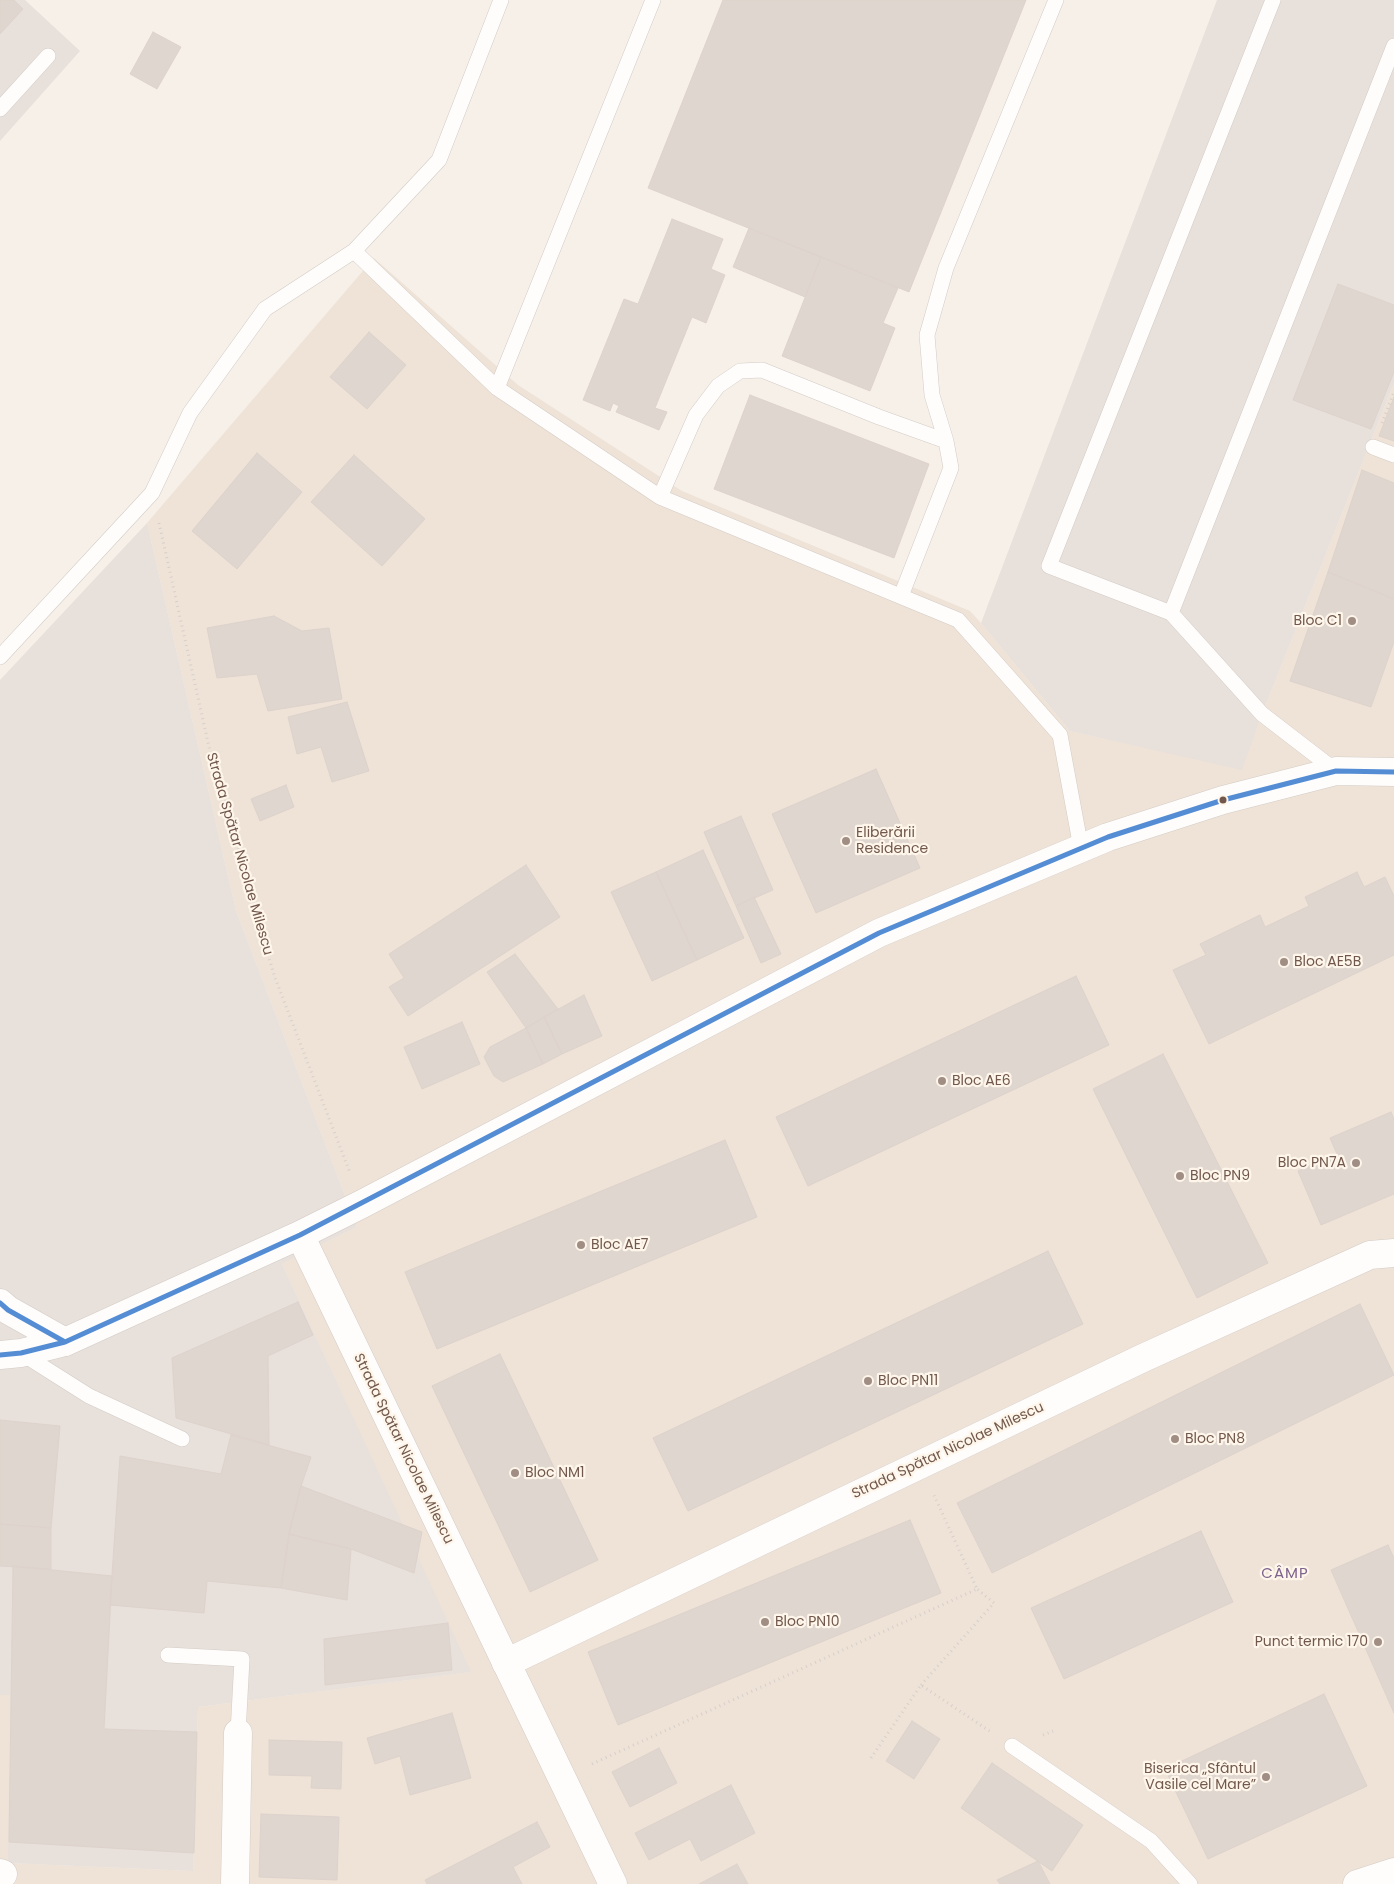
<!DOCTYPE html>
<html>
<head>
<meta charset="utf-8">
<style>
  body { margin:0 }
  canvas { display:block; background:#f6f0e9 }
</style>
</head>
<body>
<canvas width="1394" height="1884"></canvas>
<script>
const ctx = document.querySelector('canvas').getContext('2d');
ctx.lineJoin = 'round';
function fill(path, color) { ctx.fillStyle = color; ctx.fill(path, 'evenodd'); }
const poly = rows => new Path2D(rows.map(r => 'M' + r).join(''));
function stroke(path, color, width, dash) { ctx.strokeStyle = color; ctx.lineWidth = width; ctx.lineCap = dash ? 'butt' : 'round'; ctx.setLineDash(dash || []); ctx.stroke(path); }
function drawText(font, color, halo, rows, align = 'center') {
  ctx.font = font + ' Poppins,sans-serif'; ctx.lineWidth = 4.5; ctx.setLineDash([]); ctx.textBaseline = 'middle'; ctx.strokeStyle = halo; ctx.fillStyle = color; for (const [text, x, y, turn = 0] of rows) {
    ctx.save(); ctx.translate(x, y); ctx.rotate((+turn || 0) * Math.PI / 180); ctx.textAlign = isNaN(turn) ? turn : align; if (halo) ctx.strokeText(text, 0, 0); ctx.fillText(text, 0, 0); ctx.restore();
  }
}
fill(poly([
  [374,258,518,385,682,491,970,611,981,623,1070,731,1242,769,1262,714,1394,383,1394,1884,0,1884,0,1695,10,1695,9,1863,193,1871,198,1707,470,1672,282,1264,357,1227,236,911,147,523]
]), '#efe3d7');
fill(poly([
  [0,0,25,0,80,51,0,141],
  [1217,0,1394,0,1394,383,1262,714,1242,770,1070,731,981,623],
  [147,523,236,911,357,1227,282,1264,471,1672,198,1707,193,1871,8,1863,10,1695,0,1695,0,680]
]), '#e8e0db');
const building = poly([
  [0,0,14,0,23,9,0,34,0,0],
  [723,0,1026,0,909,292,648,188,723,0],
  [153,32,181,47,157,89,130,74,153,32],
  [672,219,723,239,711,269,725,275,706,323,692,317,655,408,667,412,659,430,616,412,619,406,613,403,610,411,583,400,624,299,638,304,672,219],
  [749,228,821,257,805,297,733,267,749,228],
  [821,257,898,288,883,323,895,328,870,391,782,356,821,257],
  [1338,284,1394,305,1394,372,1371,429,1293,400,1338,284],
  [369,332,406,365,367,409,330,377,369,332],
  [750,395,929,464,894,558,714,489,750,395],
  [1394,397,1394,441,1379,436,1394,397],
  [257,453,302,492,237,569,192,531,257,453],
  [354,455,425,519,382,566,311,502,354,455],
  [1362,470,1394,483,1394,599,1328,572,1362,470],
  [1328,572,1394,599,1394,642,1371,707,1290,681,1328,572],
  [274,616,302,631,329,628,342,699,268,711,257,674,217,678,207,628,274,616],
  [347,702,369,771,332,782,321,747,297,754,288,717,347,702],
  [876,769,920,868,816,913,772,814,876,769],
  [286,785,294,807,260,821,251,799,286,785],
  [741,816,773,890,736,906,704,832,741,816],
  [703,850,744,938,697,960,656,872,703,850],
  [526,865,560,917,408,1016,389,987,404,978,389,954,526,865],
  [656,872,697,960,652,981,611,892,656,872],
  [1357,872,1364,887,1385,877,1394,896,1394,955,1209,1044,1173,970,1206,955,1200,944,1260,915,1265,927,1309,906,1305,897,1357,872],
  [754,897,781,954,761,963,736,906,754,897],
  [515,954,558,1009,526,1028,487,972,515,954],
  [1076,976,1109,1045,808,1186,776,1117,1076,976],
  [584,995,602,1036,562,1054,544,1017,584,995],
  [544,1017,562,1054,543,1064,526,1028,544,1017],
  [462,1022,480,1064,422,1089,404,1047,462,1022],
  [526,1028,543,1064,503,1082,494,1076,484,1057,490,1047,526,1028],
  [1163,1054,1268,1263,1197,1298,1093,1089,1163,1054],
  [1391,1112,1394,1119,1394,1194,1321,1225,1298,1171,1337,1154,1330,1138,1391,1112],
  [725,1140,757,1217,437,1349,405,1272,725,1140],
  [1048,1251,1083,1324,688,1511,653,1438,1048,1251],
  [298,1302,313,1335,268,1356,269,1445,176,1418,172,1358,298,1302],
  [1360,1304,1394,1375,992,1573,957,1503,1360,1304],
  [500,1354,598,1560,530,1592,432,1386,500,1354],
  [0,1420,60,1426,51,1528,0,1524,0,1420],
  [231,1435,311,1457,301,1486,289,1534,281,1588,207,1581,204,1613,110,1605,120,1456,221,1474,231,1435],
  [301,1486,422,1532,414,1573,351,1549,289,1534,301,1486],
  [910,1520,941,1593,618,1725,588,1652,910,1520],
  [0,1524,51,1528,51,1569,0,1566,0,1524],
  [1201,1531,1233,1602,1064,1679,1031,1608,1201,1531],
  [289,1534,351,1549,347,1600,281,1588,289,1534],
  [1388,1545,1394,1558,1394,1713,1331,1570,1388,1545],
  [13,1566,112,1576,104,1729,197,1732,194,1853,9,1842,13,1566],
  [448,1623,452,1670,325,1685,324,1639,448,1623],
  [1324,1694,1367,1786,1208,1859,1165,1769,1324,1694],
  [452,1713,471,1778,410,1795,400,1756,375,1764,367,1738,452,1713],
  [912,1721,940,1739,914,1779,886,1761,912,1721],
  [269,1740,342,1742,341,1789,311,1788,312,1776,269,1775,269,1740],
  [659,1748,677,1783,630,1807,612,1772,659,1748],
  [992,1763,1083,1825,1052,1871,961,1808,992,1763],
  [731,1785,755,1833,701,1861,690,1839,649,1860,635,1833,731,1785],
  [261,1814,339,1817,337,1880,259,1877,261,1814],
  [537,1822,550,1847,513,1867,522,1884,427,1884,425,1880,537,1822],
  [1038,1861,1050,1884,1000,1884,997,1880,1038,1861],
  [737,1864,748,1884,699,1884,737,1864]
]);
fill(building, '#dfd6cf');
stroke(building, '#ded3cc', 1);
const service = poly([
  [501,0,439,160,354,251,497,388,660,497,696,415,718,386,740,371,762,370,879,417,946,441],
  [0,109,48,56],
  [497,388,653,0],
  [1373,447,1394,455],
  [660,497,958,620,1060,735,1081,848],
  [901,596,951,468,946,441,932,395,927,335,946,268,1056,0],
  [1171,613,1049,566,1273,0],
  [0,657,152,493,190,413,265,309,354,251],
  [1336,771,1262,714,1171,613,1394,46],
  [21,1353,89,1396,182,1439],
  [168,1655,242,1659,238,1733],
  [1012,1746,1151,1841,1190,1884]
]);
const minor = poly([
  [0,1303,8,1310,65,1342],
  [506,1663,1143,1358,1370,1255,1394,1253],
  [0,1873,3,1874],
  [235,1884,238,1733],
  [1357,1884,1394,1872]
]);
const tertiary = poly([
  [300,1235,613,1884],
  [0,1355,21,1353,65,1342,300,1235,362,1204,879,933,1108,837,1223,800,1336,771,1394,772]
]);
stroke(service, '#d3ccc5', 16);
stroke(minor, '#d3ccc5', 29);
stroke(tertiary, '#d3ccc5', 29);
stroke(poly([
  [1382,423,1394,392],
  [159,523,209,747,274,975,350,1173],
  [921,1685,994,1603,977,1589],
  [1043,1735,1053,1731],
  [871,1758,921,1685,991,1732],
  [592,1764,977,1589,933,1493]
]), '#d6cfca', 3, [1, 4]);
stroke(service, '#fefdfc', 15);
stroke(minor, '#fefdfc', 28);
stroke(tertiary, '#fefdfc', 28);
stroke(poly([
  [0,1303,8,1310,65,1342],
  [0,1355,21,1353,65,1342,300,1235,879,933,1108,837,1223,800,1336,771,1394,772]
]), '#548dd4', 5);
for (const [x, y, r, color] of [
  [1352,621,5,"#a08d83"],
  [1223,800,4.5,"#72584c"],
  [846,841,5,"#a08d83"],
  [1284,962,5,"#a08d83"],
  [942,1081,5,"#a08d83"],
  [1356,1163,5,"#a08d83"],
  [1180,1176,5,"#a08d83"],
  [581,1245,5,"#a08d83"],
  [868,1381,5,"#a08d83"],
  [1175,1439,5,"#a08d83"],
  [515,1473,5,"#a08d83"],
  [765,1622,5,"#a08d83"],
  [1378,1642,5,"#a08d83"],
  [1266,1777,5,"#a08d83"]
]) { const dot = new Path2D(); dot.arc(x, y, r, 0, 2 * Math.PI); ctx.fillStyle = color; ctx.fill(dot); stroke(dot, '#fef6ea', 2); }
drawText('14px', '#72584c', '#fef6ea', [
  ["Bloc C1",1342,621,"right"],
  ["Eliberării",856,833],
  ["Residence",856,849],
  ["Bloc AE5B",1294,962],
  ["Bloc AE6",952,1081],
  ["Bloc PN7A",1346,1163,"right"],
  ["Bloc PN9",1190,1176],
  ["Bloc AE7",591,1245],
  ["Bloc PN11",878,1381],
  ["Bloc PN8",1185,1439],
  ["Bloc NM1",525,1473],
  ["Bloc PN10",775,1622],
  ["Punct termic 170",1368,1642,"right"],
  ["Biserica „Sfântul",1256,1769,"right"],
  ["Vasile cel Mare”",1256,1785,"right"]
], 'left');
drawText('14px', '#72584c', '#fef6ea', [
  ["Strada Spătar Nicolae Milescu",239,854,74],
  ["Strada Spătar Nicolae Milescu",403,1449,64],
  ["Strada Spătar Nicolae Milescu",948,1451,-25]
]);
ctx.letterSpacing = '1px';
drawText('15px', '#7e648e', '#fef6ea', [
  ["CÂMP",1285,1574]
]);
ctx.letterSpacing = '0px';
</script>
</body>
</html>
